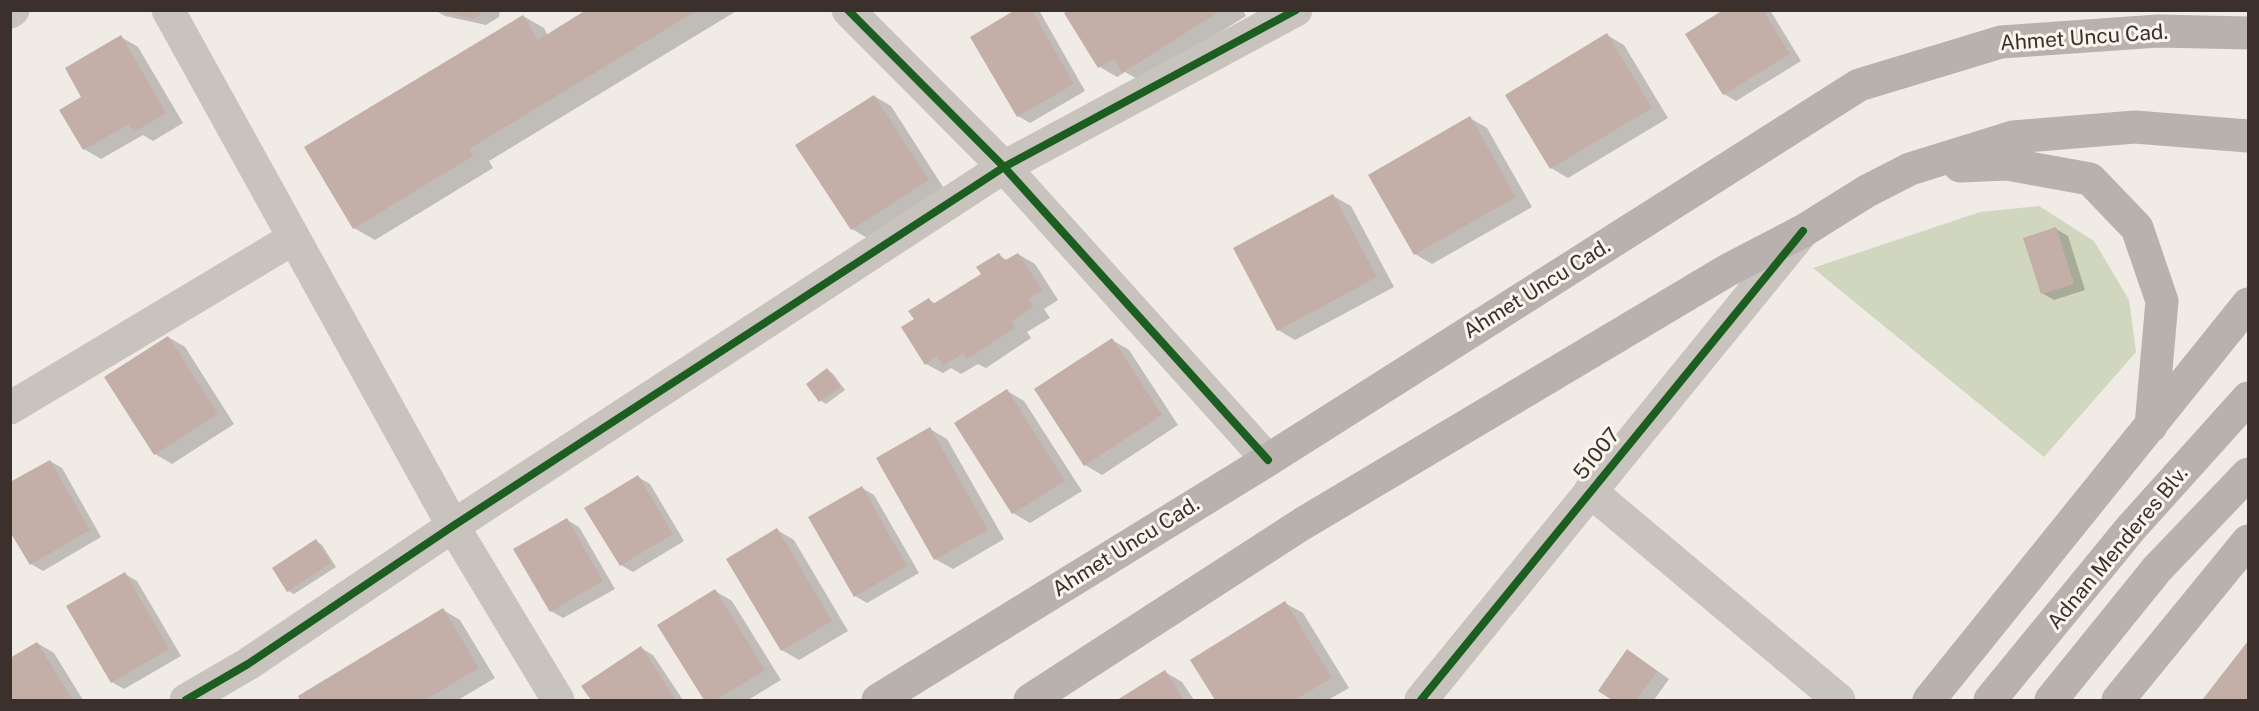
<!DOCTYPE html>
<html>
<head>
<meta charset="utf-8">
<style>
  body { margin:0 }
  #map { position:relative; width:2259px; height:711px; overflow:hidden; background:#f0ebe5; font-family:"Public Sans",sans-serif }
  canvas { display:block }
  .frame { position:absolute; inset:0; border:12px solid #3b302b; pointer-events:none }
</style>
</head>
<body>
<div id="map">
<canvas width="2259" height="711"></canvas>
<div class="frame"></div>
</div>
<script>
const ctx = document.querySelector('canvas').getContext('2d');
ctx.lineJoin = 'round';
function fill(path, color) { ctx.fillStyle = color; ctx.fill(path, 'evenodd'); }
const poly = rows => new Path2D(rows.map(r => 'M' + r).join(''));
function stroke(path, color, width, dash) { ctx.strokeStyle = color; ctx.lineWidth = width; ctx.lineCap = dash ? 'butt' : 'round'; ctx.setLineDash(dash || []); ctx.stroke(path); }
function drawText(font, color, halo, rows, align = 'center') {
  ctx.font = font + ' "Public Sans",sans-serif'; ctx.lineWidth = 6; ctx.setLineDash([]); ctx.textBaseline = 'middle'; ctx.strokeStyle = halo; ctx.fillStyle = color; for (const [text, x, y, turn = 0] of rows) {
    ctx.save(); ctx.translate(x, y); ctx.rotate((+turn || 0) * Math.PI / 180); ctx.textAlign = isNaN(turn) ? turn : align; if (halo) ctx.strokeText(text, 0, 0); ctx.fillText(text, 0, 0); ctx.restore();
  }
}
fill(poly([
  [2039,206,2094,241,2129,300,2136,352,2044,457,1813,268,1980,212]
]), '#d1d6bf');
fill(poly([
  [434,10,500,10,499,17,486,25,445,16],
  [589,10,738,10,489,161,493,168,375,240,354,228,306,148,523,16,544,28,548,36],
  [1018,10,1040,12,1085,91,1030,123,1018,116],
  [1071,10,1243,10,1246,16,1141,81,1125,72,1117,77,1100,67,1066,14],
  [1726,10,1770,10,1801,61,1736,101,1724,94],
  [1607,35,1624,45,1668,118,1568,178,1551,168],
  [121,37,138,47,183,123,153,141,143,135,101,159,84,149,83,97],
  [874,96,891,106,945,190,869,239,852,229],
  [1470,118,1487,128,1532,207,1432,264,1415,254],
  [1333,196,1351,206,1394,287,1295,340,1278,330],
  [2056,229,2068,236,2085,290,2054,300,2042,293],
  [1018,254,1035,264,1058,300,1044,309,1050,318,1027,332,1031,338,986,368,978,364,961,374,951,368,943,373,926,364,916,320,929,300,936,304,983,275,999,255,1008,261],
  [168,337,185,347,234,424,172,464,155,454],
  [1112,340,1129,350,1178,425,1102,475,1085,465,1036,390],
  [828,370,833,374,845,390,826,404,820,400],
  [1007,391,1024,401,1082,491,1030,523,1013,513,956,423],
  [930,429,947,439,1004,539,953,569,935,559,878,459],
  [50,461,62,468,101,537,43,571,31,564],
  [638,477,650,484,684,541,633,572,621,565],
  [862,488,874,495,919,573,867,603,855,596],
  [567,520,579,527,615,589,563,618,551,611],
  [777,530,794,540,848,631,799,660,782,650],
  [316,541,322,545,336,567,294,594,288,591],
  [125,574,137,581,181,656,124,689,112,682],
  [715,591,732,601,781,680,748,700,705,700,659,626],
  [1285,603,1303,613,1349,688,1328,700,1217,700,1192,660],
  [443,610,460,620,495,678,458,700,302,700,300,697],
  [37,643,54,653,83,700,10,700,10,660],
  [2248,643,2248,700,2204,700],
  [641,648,653,655,683,700,593,700,583,686],
  [1639,658,1669,679,1654,700,1615,700,1600,690],
  [1165,672,1182,682,1194,700,1119,700]
]), '#0003');
fill(poly([
  [438,10,486,10,473,19],
  [586,10,698,10,469,149,473,156,353,229,304,147,523,15,538,40],
  [1015,10,1032,10,1074,84,1017,117,970,37],
  [1069,10,1222,10,1122,73,1114,59,1098,68,1064,13],
  [1723,10,1763,10,1790,54,1723,95,1685,34],
  [1607,33,1652,108,1550,169,1505,95],
  [121,35,166,113,134,132,129,124,83,150,59,110,81,97,65,68],
  [874,95,929,180,851,230,795,145],
  [1470,116,1516,197,1414,255,1368,175],
  [1333,194,1377,277,1277,331,1233,248],
  [2056,227,2074,284,2041,294,2023,238],
  [999,253,1004,261,1018,253,1042,290,1028,299,1033,307,1011,322,1015,328,967,359,963,353,943,366,937,356,925,365,901,327,914,319,908,311,929,298,933,304,981,274,976,267],
  [168,336,218,414,154,455,104,377],
  [1112,338,1162,415,1084,466,1034,389],
  [827,368,841,387,819,402,806,384],
  [1007,389,1065,481,1012,514,954,423],
  [930,427,988,530,934,560,876,458],
  [50,460,90,530,30,565,10,532,10,482],
  [638,475,673,534,620,566,584,508],
  [862,486,907,566,854,597,808,517],
  [567,518,603,581,550,612,513,549],
  [777,528,832,621,781,651,726,559],
  [316,539,331,563,287,592,272,568],
  [125,572,169,649,111,683,66,606],
  [715,589,765,670,716,700,704,700,657,625],
  [1285,601,1332,678,1295,700,1215,700,1190,660],
  [443,608,479,668,425,700,300,700,298,696],
  [2248,641,2248,700,2202,700],
  [37,642,73,700,10,700,10,658],
  [641,646,676,700,591,700,581,686],
  [1627,649,1657,671,1637,700,1612,700,1598,691],
  [1165,670,1184,700,1117,700]
]), '#c3afa7');
stroke(poly([
  [848,10,1004,167,1268,460],
  [10,12,13,10],
  [294,238,453,526,558,700],
  [10,408,294,238,168,10],
  [1590,491,1839,700],
  [186,700,248,664,453,526,1004,167,1296,10],
  [1421,700,1803,231]
]), '#c9c3be', 33);
stroke(poly([
  [1960,166,2007,164,2090,179,2137,228,2162,301,2151,426],
  [878,700,1268,460,1859,85,2001,42,2158,31,2248,33],
  [1030,700,1302,524,1728,270,1803,231,1867,191,1910,169,2013,137,2135,127,2248,136],
  [1929,700,2248,304],
  [1990,700,2131,528,2248,398],
  [2051,700,2157,569,2248,474],
  [2118,700,2248,541]
]), '#b8b1ad', 33);
stroke(poly([
  [848,10,1004,167,1268,460],
  [186,700,248,664,453,526,1004,167,1296,10],
  [1421,700,1803,231]
]), '#1b5e20', 8);
drawText('21px', '#3b302b', '#fbf5ee', [
  ["Ahmet Uncu Cad.",2084,38,-4],
  ["Ahmet Uncu Cad.",1537,289,-32],
  ["51007",1597,454,-51],
  ["Ahmet Uncu Cad.",1126,547,-32],
  ["Adnan Menderes Blv.",2118,548,-50]
]);
</script>
</body>
</html>
